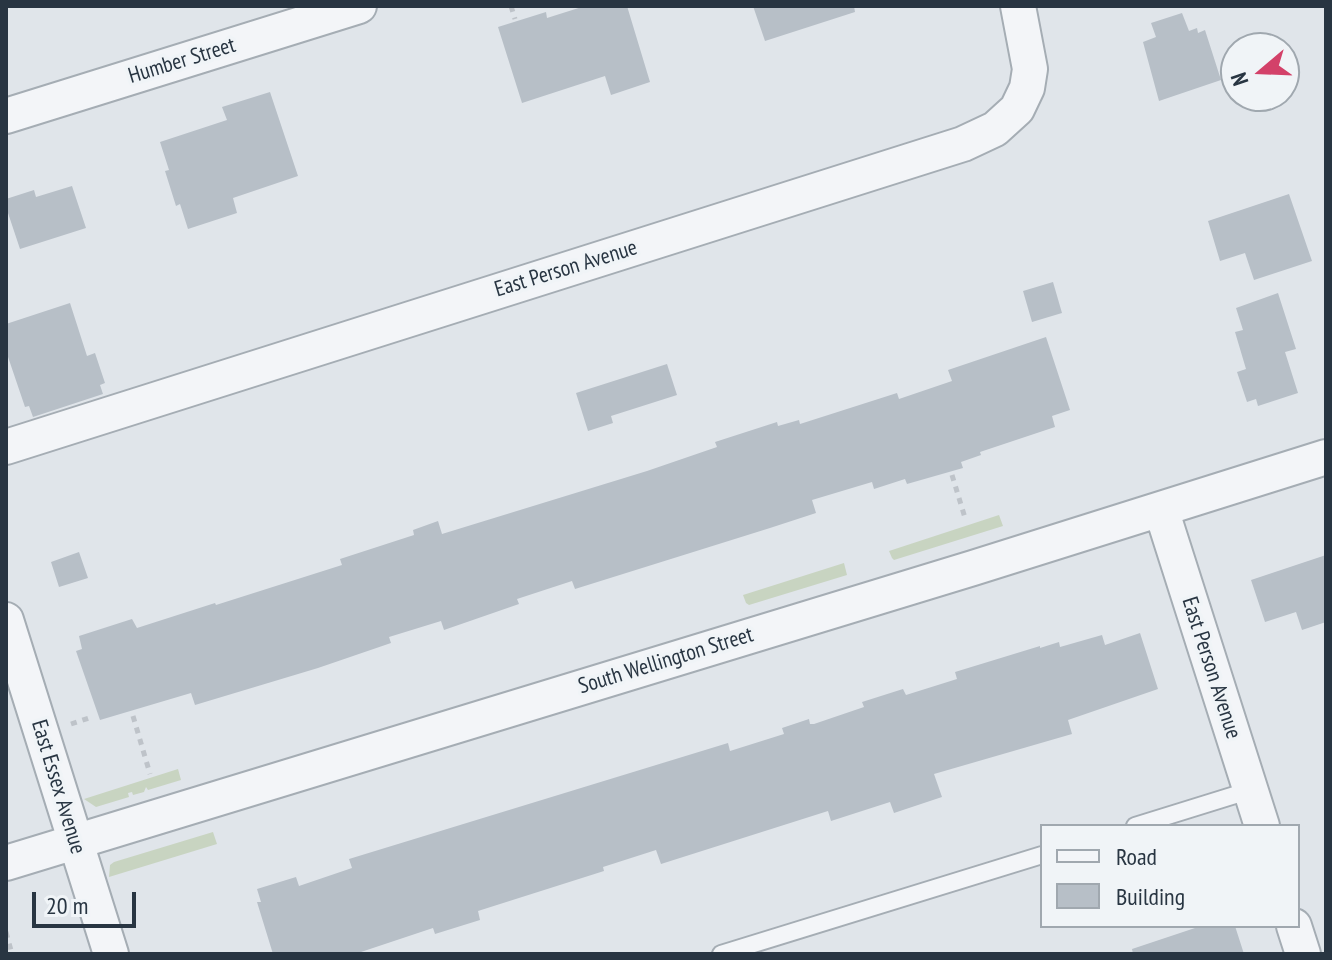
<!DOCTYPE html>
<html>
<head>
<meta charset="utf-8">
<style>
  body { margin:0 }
  #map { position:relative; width:1332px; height:960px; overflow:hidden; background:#e0e5ea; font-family:"PT Sans Narrow",sans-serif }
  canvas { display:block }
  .frame { position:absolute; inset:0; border:8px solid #283542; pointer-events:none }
  .legend { position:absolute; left:1040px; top:824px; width:260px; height:104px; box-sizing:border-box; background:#f0f4f7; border:2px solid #a0a8af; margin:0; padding:10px 14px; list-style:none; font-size:24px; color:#283542 }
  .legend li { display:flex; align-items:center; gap:16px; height:40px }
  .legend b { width:40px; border:2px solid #a0a8af }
  .north { position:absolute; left:1220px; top:32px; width:80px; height:80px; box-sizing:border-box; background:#f0f4f7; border:2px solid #a0a8af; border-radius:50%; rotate:251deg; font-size:22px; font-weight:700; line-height:32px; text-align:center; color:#283542 }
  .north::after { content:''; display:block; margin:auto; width:28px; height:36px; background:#d34169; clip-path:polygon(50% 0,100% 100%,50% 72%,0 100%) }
  .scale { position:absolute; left:32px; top:892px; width:104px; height:36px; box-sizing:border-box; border:4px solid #283542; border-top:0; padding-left:10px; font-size:24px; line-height:28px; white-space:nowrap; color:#283542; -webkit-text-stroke:6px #f0f4f7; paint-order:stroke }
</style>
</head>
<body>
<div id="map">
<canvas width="1332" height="960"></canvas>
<div class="frame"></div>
<ul class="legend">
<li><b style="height:10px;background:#f3f5f8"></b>Road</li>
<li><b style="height:22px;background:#b7bfc7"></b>Building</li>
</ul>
<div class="north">N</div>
<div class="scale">20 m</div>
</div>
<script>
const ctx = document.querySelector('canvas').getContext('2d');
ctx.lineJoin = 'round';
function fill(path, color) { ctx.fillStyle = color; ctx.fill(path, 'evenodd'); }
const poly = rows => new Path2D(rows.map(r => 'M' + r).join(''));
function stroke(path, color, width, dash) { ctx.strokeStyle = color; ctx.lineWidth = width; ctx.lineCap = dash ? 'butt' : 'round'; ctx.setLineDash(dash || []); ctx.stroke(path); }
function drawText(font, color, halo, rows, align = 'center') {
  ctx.font = font + ' "PT Sans Narrow",sans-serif'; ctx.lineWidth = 7; ctx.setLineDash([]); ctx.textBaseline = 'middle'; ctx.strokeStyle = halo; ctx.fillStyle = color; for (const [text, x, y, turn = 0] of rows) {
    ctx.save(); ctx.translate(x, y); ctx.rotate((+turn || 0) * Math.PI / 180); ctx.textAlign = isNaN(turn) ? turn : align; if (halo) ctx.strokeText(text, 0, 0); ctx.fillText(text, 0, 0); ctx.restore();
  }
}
fill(poly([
  [999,515,1003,526,894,560,892,558,889,551],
  [844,563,847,575,749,605,746,603,743,595],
  [178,769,181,780,148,790,146,787,144,792,133,795,132,792,128,793,129,797,96,807,84,799],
  [213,832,217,844,109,877,110,865,114,862]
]), '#c8d4c1');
fill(poly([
  [585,6,627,6,650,82,611,95,605,76,522,103,498,27,546,12,547,18],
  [753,6,854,6,855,12,765,41],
  [1182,13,1189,31,1197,28,1198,33,1205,30,1221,80,1159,101,1143,42,1156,37,1151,23],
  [270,92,298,176,233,198,237,213,188,229,180,204,176,206,165,171,169,170,160,142,227,120,222,107],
  [72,186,86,228,20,249,6,207,6,199,34,190,36,197],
  [1289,194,1312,261,1254,280,1245,253,1220,261,1208,221],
  [1053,282,1062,313,1032,322,1023,291],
  [1278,293,1296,349,1285,352,1298,393,1258,406,1256,399,1247,402,1237,372,1246,369,1235,332,1243,330,1236,308],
  [70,303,87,356,95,353,105,383,100,385,103,394,33,417,29,406,25,407,6,351,6,324],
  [1046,337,1070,410,1052,416,1055,427,980,452,981,455,961,462,963,468,907,484,905,479,874,489,872,482,812,500,816,513,770,528,575,589,572,581,517,599,519,604,444,630,441,621,389,637,391,643,318,668,195,705,191,693,100,720,76,651,82,649,79,636,132,619,137,628,215,603,216,605,342,565,340,559,414,535,413,530,438,521,442,534,647,471,717,447,715,442,777,422,778,426,799,420,800,424,897,393,899,399,952,381,948,370],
  [667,364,677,395,611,416,613,423,588,431,576,393],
  [79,552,88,578,59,587,51,562],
  [1326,555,1326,622,1302,630,1296,612,1265,622,1251,580],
  [1140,633,1158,689,1068,720,1072,734,934,774,942,797,894,813,890,802,831,821,828,811,661,864,656,850,603,867,604,871,478,911,480,920,435,934,433,928,355,954,273,954,257,902,261,902,257,889,296,877,299,886,352,868,349,859,728,743,730,751,784,734,782,728,809,719,810,724,814,724,864,707,862,702,903,689,906,695,957,679,955,672,1040,646,1040,648,1059,642,1060,647,1102,635,1105,645],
  [1201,926,1235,926,1244,954,1133,954,1132,949]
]), '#b7bfc7');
const service = poly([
  [1135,826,1251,790],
  [721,954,1042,855]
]);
const minor = poly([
  [6,116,359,6],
  [6,447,963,144,995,129,1017,109,1027,88,1030,69,1018,6],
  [1161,509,1262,826],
  [6,620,111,954],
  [6,863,973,568,1326,457],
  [1294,926,1303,954]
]);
stroke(service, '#a5adb4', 20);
stroke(minor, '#a5adb4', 38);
stroke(poly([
  [511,6,515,19],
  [952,475,966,521],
  [133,716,150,774],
  [71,724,89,718],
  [6,932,12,954]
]), '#bec3c9', 5, [6, 6]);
stroke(service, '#f3f5f8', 16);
stroke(minor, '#f3f5f8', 34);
drawText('22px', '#283542', '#f0f4f7', [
  ["Humber Street",182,61,-17],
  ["East Person Avenue",566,269,-17],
  ["South Wellington Street",666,661,-17],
  ["East Person Avenue",1211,668,72],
  ["East Essex Avenue",58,787,73]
]);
</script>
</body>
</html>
